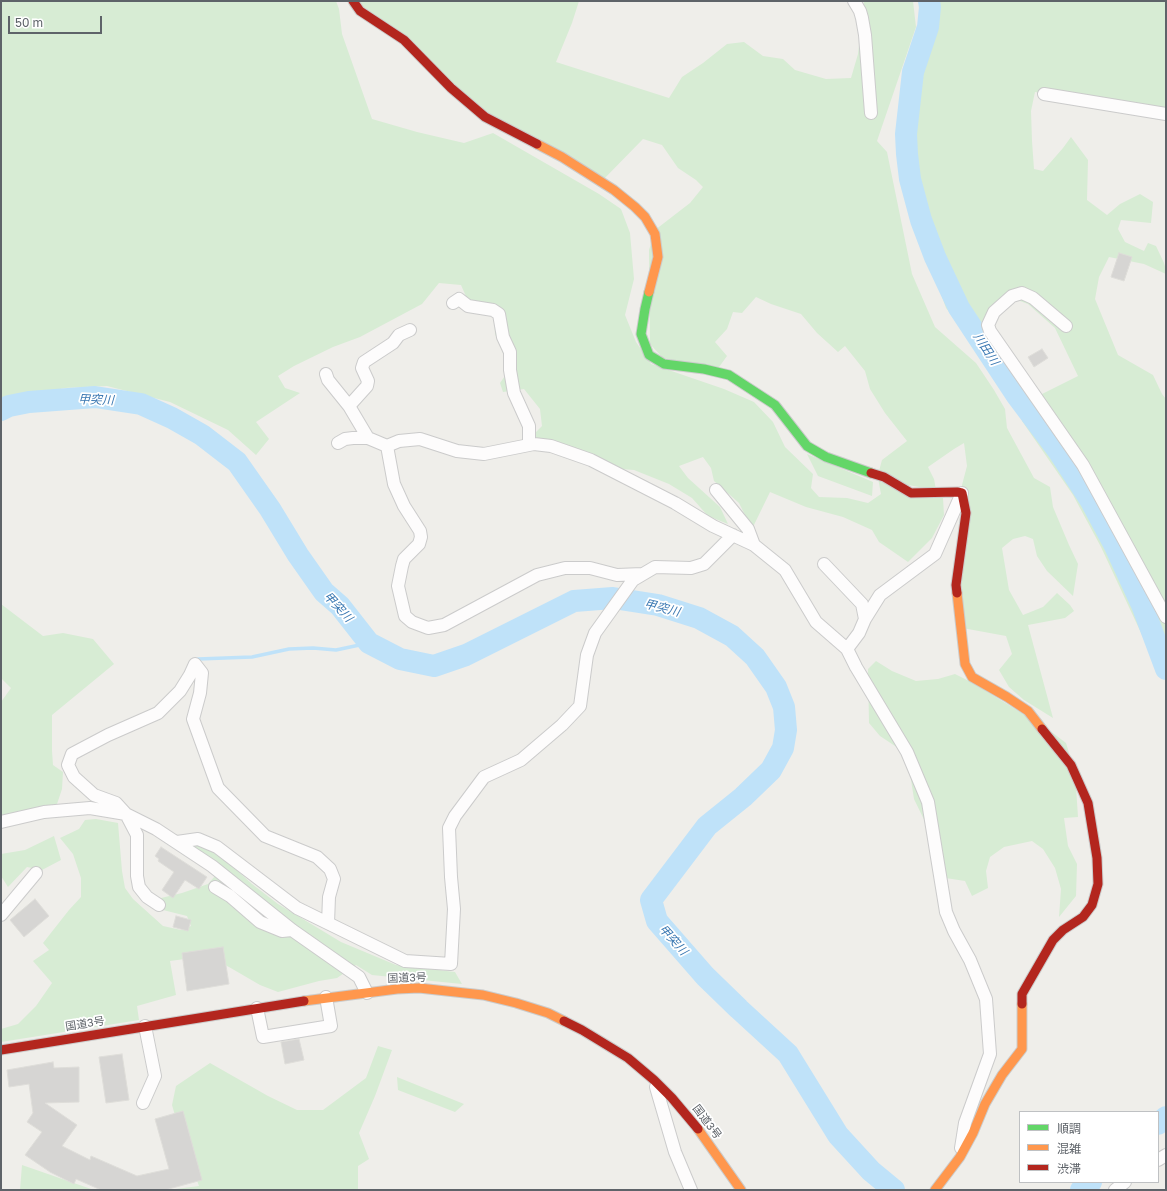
<!DOCTYPE html>
<html>
<head>
<meta charset="utf-8">
<style>
  body { margin:0 }
  #map { position:relative; width:1167px; height:1191px; overflow:hidden; background:#efeeea; font-family:"Golos Text","Noto Sans JP",sans-serif }
  canvas { display:block }
  .frame { position:absolute; inset:0; border:2px solid #5e6369; pointer-events:none }
  .legend { position:absolute; left:1019px; top:1111px; width:140px; height:72px; box-sizing:border-box; background:#fff; border:1px solid #bfc1c3; margin:0; padding:5px 7px; list-style:none; font-size:12px; color:#5e6369 }
  .legend li { display:flex; align-items:center; gap:8px; height:20px }
  .legend b { width:20px; border:1px solid #bfc1c3 }
  .scale { position:absolute; left:8px; top:16px; width:94px; height:18px; box-sizing:border-box; border:2px solid #5e6369; border-top:0; padding-left:5px; font-size:12px; line-height:14px; white-space:nowrap; color:#5e6369; -webkit-text-stroke:3px #fff; paint-order:stroke }
</style>
</head>
<body>
<div id="map">
<canvas width="1167" height="1191"></canvas>
<div class="frame"></div>
<ul class="legend">
<li><b style="height:5px;background:#63d668"></b>順調</li>
<li><b style="height:5px;background:#ff974d"></b>混雑</li>
<li><b style="height:5px;background:#b3261e"></b>渋滞</li>
</ul>
<div class="scale">50 m</div>
</div>
<script>
const ctx = document.querySelector('canvas').getContext('2d');
ctx.lineJoin = 'round';
function fill(path, color) { ctx.fillStyle = color; ctx.fill(path, 'evenodd'); }
const poly = rows => new Path2D(rows.map(r => 'M' + r).join(''));
function stroke(path, color, width, dash) { ctx.strokeStyle = color; ctx.lineWidth = width; ctx.lineCap = dash ? 'butt' : 'round'; ctx.setLineDash(dash || []); ctx.stroke(path); }
function drawText(font, color, halo, rows, align = 'center') {
  ctx.font = font + ' "Golos Text","Noto Sans JP",sans-serif'; ctx.lineWidth = 3.5; ctx.setLineDash([]); ctx.textBaseline = 'middle'; ctx.strokeStyle = halo; ctx.fillStyle = color; for (const [text, x, y, turn = 0] of rows) {
    ctx.save(); ctx.translate(x, y); ctx.rotate((+turn || 0) * Math.PI / 180); ctx.textAlign = isNaN(turn) ? turn : align; if (halo) ctx.strokeText(text, 0, 0); ctx.fillText(text, 0, 0); ctx.restore();
  }
}
fill(poly([
  [1,1,336,1,339,9,342,34,372,119,417,132,464,143,493,133,599,194,621,209,630,233,634,279,625,315,636,342,651,364,724,389,754,402,773,422,785,447,813,474,811,488,819,497,847,498,868,503,881,494,878,478,943,498,944,515,932,538,908,562,879,542,872,530,843,517,806,507,770,492,752,529,739,503,714,481,711,468,703,457,679,466,688,478,720,507,728,524,708,516,692,498,669,484,634,470,595,467,528,440,542,426,540,409,524,389,503,392,500,383,507,373,505,358,495,334,494,311,468,301,461,285,439,283,422,304,360,337,333,347,294,366,278,376,285,388,300,393,256,422,269,439,256,455,228,430,170,402,107,386,64,388,1,404],
  [352,1,579,1,572,23,556,62,669,98,682,77,703,63,727,44,744,42,763,56,783,59,795,70,826,79,851,78,858,54,864,3,863,1,913,1,916,27,877,141,887,152,912,274,935,327,976,363,994,390,1005,409,1007,428,1034,478,1050,487,1053,507,1069,545,1078,564,1073,596,1047,571,1037,556,1033,539,1025,536,1013,539,1002,548,1009,590,1023,615,1043,607,1057,593,1070,605,1074,611,1065,618,1028,625,1053,718,1024,700,1009,687,999,670,1012,654,1006,636,957,627,962,485,967,466,964,443,954,449,928,467,934,479,936,490,908,485,879,471,882,460,907,441,885,413,870,389,865,371,845,346,838,352,817,333,801,314,771,304,756,297,742,313,733,312,727,329,715,342,727,356,714,374,662,357,650,344,649,250,655,230,690,203,703,187,696,180,678,168,662,145,643,139,601,182,482,116],
  [921,1,1166,1,1166,114,1035,92,1031,111,1032,141,1034,169,1043,171,1063,148,1071,137,1088,160,1087,200,1107,215,1120,204,1140,194,1153,202,1151,223,1121,220,1118,229,1125,242,1144,251,1148,243,1156,246,1164,263,1166,270,1166,274,1144,264,1109,257,1099,277,1095,299,1118,355,1153,375,1162,394,1166,399,1166,658,1156,665,1101,547,1073,495,1022,421,1030,400,1078,376,1055,328,1028,304,1012,298,967,336,946,308,936,280,925,205,899,148,897,133,923,14],
  [807,454,873,482,872,496,818,476],
  [1,604,43,636,63,633,93,639,114,664,52,715,52,751,53,765,63,772,62,789,56,807,1,817,1,702,11,688,1,678],
  [876,661,892,671,916,681,938,679,955,674,973,683,1049,730,1066,743,1075,772,1078,817,1064,818,1068,846,1077,864,1076,896,1059,917,1061,889,1055,868,1043,849,1032,841,1004,847,990,857,986,871,988,888,972,896,965,881,939,877,931,834,914,799,907,754,880,736,869,723,868,669],
  [96,819,118,823,122,871,125,888,133,899,163,926,181,930,191,926,187,916,159,909,157,899,182,893,208,884,215,876,180,851,181,838,201,844,229,863,252,884,278,904,341,942,396,965,455,972,462,984,372,975,356,965,337,978,319,981,278,992,260,985,229,967,206,956,170,961,176,995,137,1006,139,1020,1,1042,1,1029,18,1024,36,1006,52,983,33,961,49,950,43,943,69,910,81,897,81,878,73,854,60,838,79,829,85,820],
  [54,836,61,860,42,870,27,867,8,887,1,876,1,854,25,850],
  [378,1046,392,1050,375,1096,359,1133,369,1159,358,1166,358,1190,168,1190,199,1186,180,1133,172,1105,176,1086,210,1063,268,1096,297,1110,323,1110,366,1078],
  [397,1077,464,1104,455,1112,398,1090],
  [22,1165,94,1190,20,1190]
]), '#d7ecd4');
stroke(poly([
  [198,659,252,657,289,649,313,648,336,650,369,643]
]), '#bfe2f9', 3.5);
stroke(poly([
  [929,1,930,7,928,27,913,72,906,134,907,154,910,179,921,220,935,257,959,308,1017,396,1059,452,1091,501,1114,544,1142,605,1166,669],
  [1,410,9,406,29,402,95,397,141,404,172,418,202,435,237,462,270,509,298,555,324,592,340,606,369,643,400,659,434,666,466,655,574,601,613,598,658,605,699,618,732,636,755,657,776,687,784,707,786,730,783,748,771,770,743,797,707,826,651,900,657,921,705,976,739,1009,788,1054,838,1135,871,1171,894,1190],
  [1158,1124,1166,1117],
  [1081,1190,1091,1182]
]), '#bfe2f9', 22);
const building = poly([
  [1119,253,1132,257,1124,281,1111,277,1119,253],
  [1042,349,1048,358,1034,367,1028,357,1042,349],
  [161,847,207,877,199,889,185,880,173,898,162,890,174,872,158,861,159,859,155,856,161,847],
  [35,899,49,916,24,937,10,920,35,899],
  [176,916,191,920,188,931,173,927,176,916],
  [223,947,229,984,187,991,182,953,223,947],
  [299,1039,304,1060,285,1064,281,1042,299,1039],
  [122,1054,129,1100,106,1103,99,1057,122,1054],
  [53,1062,54,1068,79,1067,79,1102,45,1103,77,1125,62,1146,90,1160,91,1156,137,1176,169,1169,155,1119,183,1111,202,1180,165,1190,101,1190,76,1179,74,1184,50,1172,25,1155,42,1132,27,1122,33,1113,29,1084,9,1087,7,1070,53,1062]
]);
fill(building, '#d6d5d3');
stroke(building, '#deddd9', 1);
const street = poly([
  [854,1,860,11,862,18,865,35,871,113],
  [1044,94,1166,114],
  [453,303,459,299,468,306,493,310,499,314,503,337,510,352,510,370,514,393,529,426,529,445],
  [1066,326,1033,298,1022,293,1012,296,994,312,988,325,990,331,1083,465,1166,617],
  [326,374,328,380,349,406,368,438],
  [349,406,367,386,368,381,362,368,364,362,393,343,399,335,410,330],
  [338,443,345,439,353,438,368,438,387,446],
  [716,490,748,529,754,545],
  [824,564,862,604,865,619,859,633,847,649],
  [643,574,617,575,590,568,565,568,537,575,444,625,428,628,412,622,405,616,398,586,402,566,404,559,419,544,421,537,420,531,404,506,394,484,387,446,399,441,420,439,457,451,484,454,534,444,551,446,591,460,675,503,713,526,754,545,785,570,816,622,847,649,856,667,907,752,928,802,946,912,954,931,970,960,986,999,990,1054,965,1123,961,1148],
  [865,619,880,595,935,554,962,493],
  [1,822,44,812,90,808,126,814,156,829,212,866,292,930,359,977,367,993],
  [177,842,198,839,217,847,297,908,405,961,451,964,454,909,451,877,449,828,455,816,484,777,521,760,562,725,580,706,587,655,595,633,633,580,655,567,691,568,704,564,733,535],
  [215,887,230,896,260,922,282,931,292,930],
  [159,905,147,897,139,887,137,876,137,835,126,814,116,803,94,795,74,777,68,765,72,754,108,735,158,713,180,691,190,675,195,664,202,673,200,693,193,719,218,788,265,836,317,857,330,869,334,879,329,897,328,923],
  [1,915,36,873],
  [257,1008,263,1037,331,1026,326,997],
  [656,1087,675,1152,691,1190],
  [143,1103,155,1076,145,1026],
  [1158,1160,1166,1155],
  [1115,1190,1125,1182]
]);
const fast = poly([
  [649,292,645,309,641,334,649,355,664,364,704,369,729,375,775,405,807,446,826,457,871,473]
]);
const slow = poly([
  [537,144,562,157,614,190,635,207,645,217,655,234,658,257,649,292],
  [957,593,965,664,972,677,1007,697,1028,711,1042,729],
  [304,1001,397,989,419,988,483,995,516,1003,548,1013,564,1021],
  [698,1129,741,1190],
  [935,1190,960,1157,973,1133,985,1104,1002,1075,1022,1049,1022,1004]
]);
const jam = poly([
  [353,1,360,11,404,40,451,88,485,117,537,144],
  [871,473,884,477,911,493,957,492,962,493,966,513,956,585,957,593],
  [1022,1004,1022,994,1053,940,1063,930,1083,917,1092,905,1098,884,1097,858,1088,803,1071,765,1042,729],
  [564,1021,582,1030,628,1058,654,1080,672,1098,698,1129],
  [1,1050,304,1001]
]);
stroke(street, '#cbcbcb', 14);
stroke(fast, '#cbcbcb', 11);
stroke(slow, '#cbcbcb', 11);
stroke(jam, '#cbcbcb', 11);
stroke(street, '#fdfcfc', 12);
stroke(fast, '#63d668', 9);
stroke(slow, '#ff974d', 9);
stroke(jam, '#b3261e', 9);
drawText('11px', '#5e6369', '#fff', [
  ["国道3号",407,978,-2],
  ["国道3号",85,1024,-9],
  ["国道3号",707,1122,53]
]);
drawText('italic 12px', '#3a78b2', '#fff', [
  ["川田川",986,349,57],
  ["甲突川",96,400,2],
  ["甲突川",338,607,47],
  ["甲突川",662,608,14],
  ["甲突川",673,940,48]
]);
</script>
</body>
</html>
